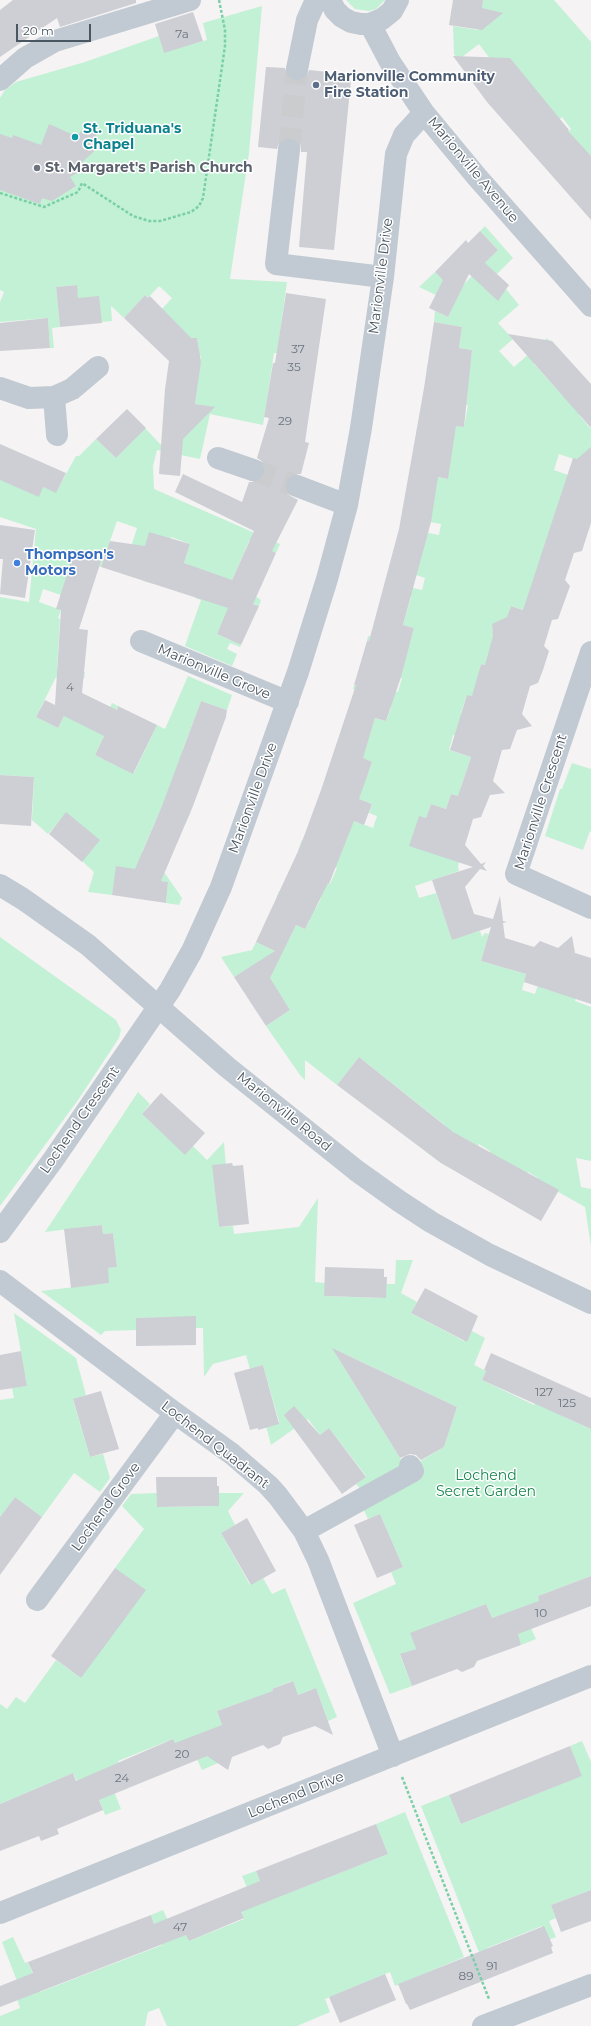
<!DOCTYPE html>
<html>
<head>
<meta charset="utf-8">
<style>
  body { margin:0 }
  #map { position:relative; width:591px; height:2026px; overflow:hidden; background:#f5f3f3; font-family:Montserrat,sans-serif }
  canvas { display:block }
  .scale { position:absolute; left:16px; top:24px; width:75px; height:18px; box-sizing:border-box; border:2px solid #4a5661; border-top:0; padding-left:5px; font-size:12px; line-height:14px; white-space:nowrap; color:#4a5661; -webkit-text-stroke:3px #fff; paint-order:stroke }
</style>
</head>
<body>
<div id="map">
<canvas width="591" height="2026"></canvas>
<div class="scale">20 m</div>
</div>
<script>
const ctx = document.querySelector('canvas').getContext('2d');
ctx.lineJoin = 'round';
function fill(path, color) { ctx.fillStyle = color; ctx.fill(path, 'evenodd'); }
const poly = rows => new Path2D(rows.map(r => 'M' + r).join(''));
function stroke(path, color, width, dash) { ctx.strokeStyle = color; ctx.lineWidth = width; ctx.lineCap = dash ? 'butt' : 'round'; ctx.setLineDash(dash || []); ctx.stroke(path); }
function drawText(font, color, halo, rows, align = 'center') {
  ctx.font = font + ' Montserrat,sans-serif'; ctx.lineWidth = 3; ctx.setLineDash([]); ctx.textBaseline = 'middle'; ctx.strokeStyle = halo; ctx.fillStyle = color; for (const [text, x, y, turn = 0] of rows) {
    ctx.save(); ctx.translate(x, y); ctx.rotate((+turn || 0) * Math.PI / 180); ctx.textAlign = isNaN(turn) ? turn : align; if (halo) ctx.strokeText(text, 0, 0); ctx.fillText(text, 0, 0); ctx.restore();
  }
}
fill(poly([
  [346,0,385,0,376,9,369,11,355,9],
  [483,0,554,0,591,42,591,164,557,141,571,129,562,117,528,147,494,64,479,44,458,60,454,54,453,26,478,30],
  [262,6,249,153,230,279,287,282,277,353,274,353,263,425,210,414,200,459,157,450,153,466,154,489,280,544,276,553,249,541,232,580,261,600,259,606,234,595,226,614,217,634,241,645,240,647,230,643,227,649,237,654,232,666,185,646,201,600,195,598,204,571,184,563,190,544,171,537,154,584,143,581,152,554,131,547,137,528,117,521,101,567,95,565,96,559,74,552,61,595,43,589,39,602,61,610,58,618,60,619,57,670,85,672,84,679,56,677,36,717,58,728,64,716,110,707,112,703,118,706,95,755,134,773,157,725,165,729,188,676,232,695,227,710,201,701,183,749,211,759,209,763,192,757,164,802,191,812,185,824,159,813,142,852,168,863,164,872,182,898,179,905,166,903,168,882,159,881,117,866,112,895,88,892,94,872,82,861,66,813,48,834,32,820,34,777,0,775,0,597,29,602,36,529,0,517,0,480,43,487,56,492,76,456,79,456,96,439,116,458,145,428,161,445,206,406,195,404,201,356,177,353,199,350,197,338,175,340,161,310,172,298,159,286,148,298,145,295,124,318,111,306,112,321,102,322,78,298,76,285,56,287,60,327,52,328,54,348,50,348,48,318,0,322,0,302,4,292,0,290,0,98,5,90,16,82,85,62,159,36,164,52,207,40,203,23],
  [485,226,513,258,497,274,506,289,519,305,498,323,513,339,499,351,514,367,547,338,553,346,534,364,563,396,591,405,579,415,591,429,591,465,559,454,554,470,568,475,524,610,511,606,507,619,493,625,492,628,504,671,481,664,473,697,467,695,461,713,516,730,475,741,453,735,449,750,471,757,461,787,479,803,451,794,446,809,431,804,426,818,459,862,458,867,459,871,415,886,419,898,436,893,452,939,480,931,482,937,485,933,489,934,481,961,526,974,522,990,535,994,540,979,553,953,542,988,555,992,560,978,580,985,575,1001,591,1007,591,1161,576,1158,581,1187,591,1189,591,1246,585,1207,537,1180,538,1178,528,1172,526,1174,489,1153,490,1151,479,1144,478,1146,460,1136,444,1165,426,1152,446,1126,359,1057,337,1085,305,1060,305,1080,300,1075,266,1026,290,1010,259,962,234,977,221,957,252,950,256,942,281,954,296,925,305,929,310,920,275,902,279,891,316,908,321,898,310,893,317,878,330,884,337,868,298,850,302,840,340,855,341,816,373,828,377,816,369,813,372,804,348,795,357,769,368,773,372,762,336,748,366,746,375,718,386,721,391,708,380,704,353,689,354,685,382,692,383,689,398,692,402,678,387,673,394,649,367,641,368,636,409,646,414,628,403,625,411,597,383,589,409,587,422,590,425,578,416,575,400,528,439,535,441,524,430,522,410,472,448,479,419,419,464,427,468,405,459,404,426,377,427,366,469,371,472,350,459,348,462,327,434,322,435,311,448,317,453,306,435,297,436,295,419,287,435,272,456,292,498,250,480,231],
  [572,763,591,769,591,832,590,831,583,850,545,836,560,789,562,789],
  [0,937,116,1020,121,1030,119,1038,78,1100,0,1206],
  [138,1092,150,1104,142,1114,185,1154,193,1146,207,1160,224,1142,226,1167,213,1168,219,1227,233,1226,234,1234,299,1227,318,1198,315,1282,325,1283,324,1296,383,1298,384,1284,395,1284,396,1260,413,1260,401,1293,417,1302,411,1313,464,1341,470,1330,485,1338,474,1365,486,1371,482,1380,534,1405,539,1395,564,1417,591,1429,591,1576,538,1596,542,1609,525,1615,536,1639,521,1645,510,1612,492,1618,486,1604,466,1612,471,1626,411,1634,416,1649,400,1655,412,1686,390,1694,353,1603,396,1584,391,1572,403,1567,380,1514,368,1519,361,1504,407,1469,444,1447,457,1407,345,1354,340,1361,405,1466,362,1491,356,1484,366,1476,329,1428,320,1435,308,1419,271,1445,266,1426,279,1422,263,1365,250,1369,246,1355,213,1364,204,1377,203,1328,196,1328,195,1317,136,1318,136,1330,105,1331,101,1335,41,1291,109,1283,107,1268,117,1267,113,1233,103,1234,102,1225,45,1232],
  [14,1313,76,1358,86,1395,73,1400,90,1457,103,1454,110,1478,100,1492,74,1473,42,1517,15,1497,0,1517,0,1400,14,1398,12,1388,27,1386],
  [157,1493,157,1507,217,1506,217,1493,244,1493,228,1511,235,1525,221,1533,250,1585,263,1578,272,1594,285,1588,337,1717,328,1721,316,1688,298,1695,292,1681,272,1689,277,1702,240,1703,217,1711,222,1725,218,1763,202,1770,191,1746,178,1751,173,1739,118,1761,123,1774,109,1779,121,1809,105,1815,90,1776,77,1781,73,1773,0,1804,0,1704,7,1709,16,1697,25,1703,56,1660,81,1678,115,1568,144,1529,122,1506,131,1494],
  [582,1741,591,1762,591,1890,551,1905,556,1918,549,1921,556,1937,548,1940,542,1926,487,1948,492,1962,484,1965,421,1806,449,1795,461,1824,581,1776,570,1746],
  [405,1812,464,1957,395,1986,390,1972,385,1974,325,1999,330,2012,297,2026,167,2026,159,2008,148,2012,145,2026,0,2026,0,2016,20,2008,16,1996,22,1994,2,1942,13,1937,25,1963,28,1962,40,1992,162,1945,151,1915,163,1910,174,1933,184,1929,189,1941,244,1919,239,1907,253,1901,242,1876,256,1871,268,1901,388,1854,376,1824]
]), '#c3f1d5');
fill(poly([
  [13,0,136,0,136,3,60,27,57,18,0,57,0,10],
  [453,0,483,0,482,8,503,13,482,30,449,25],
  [193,12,203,41,164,53,155,24],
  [453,56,510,58,569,130,568,131,591,156,591,220,487,102],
  [266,67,285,68,288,78,295,81,301,81,306,78,309,70,328,72,328,78,351,80,334,250,299,247,307,152,301,152,301,145,297,140,290,138,284,138,279,142,277,149,258,147],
  [93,121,98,144,101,145,79,165,82,171,70,177,76,186,52,201,42,198,40,204,0,190,0,134,12,138,13,135,41,145,49,124,76,136],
  [480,231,498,250,485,263,509,285,498,301,469,274,448,317,429,308,443,280,435,272,466,240,468,243],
  [77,285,78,298,99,296,102,323,60,327,56,287],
  [286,293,326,299,305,442,309,443,301,474,295,474,289,476,285,482,285,488,287,494,298,500,272,551,276,553,253,604,259,606,241,645,217,634,228,608,101,567,110,541,145,546,149,532,190,544,184,563,232,580,254,531,175,492,183,474,242,502,249,482,256,482,261,480,265,474,265,468,263,462,257,458,269,418,264,417,273,363,275,363],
  [145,295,148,298,150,296,191,338,197,338,201,362,195,404,215,407,183,439,180,476,159,474,165,389,169,361,124,318],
  [48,318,50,348,0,351,0,323],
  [434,322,462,327,459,348,472,350,464,427,456,426,448,479,438,477,431,522,403,625,414,628,401,677,386,721,375,718,363,758,372,762,359,799,372,804,364,825,354,821,329,884,328,883,305,929,296,925,270,978,290,1010,266,1026,234,977,275,951,256,942,300,847,321,790,356,685,354,685,367,641,369,641,399,529,424,388],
  [508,334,552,341,591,384,591,428],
  [127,409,146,428,116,458,96,439],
  [0,444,66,473,56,493,43,487,39,497,0,480],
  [591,447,591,523,582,551,574,553,565,580,570,586,558,619,552,620,544,646,549,651,543,670,538,683,530,686,522,714,532,726,517,730,510,749,502,750,493,781,505,793,490,795,481,817,473,819,465,845,481,864,486,862,483,866,487,871,480,869,465,887,474,914,493,919,500,896,503,921,507,922,503,923,505,938,534,947,540,941,558,948,572,936,575,953,591,958,591,1004,524,982,526,974,481,961,491,927,452,940,432,880,473,867,409,846,419,816,426,818,431,804,446,809,451,794,458,796,471,757,450,750,467,695,472,696,481,664,485,665,493,636,492,624,507,617,511,606,523,610,573,458,577,459],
  [0,525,35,530,25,598,0,594,3,559,0,559],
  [74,552,101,561,79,629,88,630,82,693,117,710,118,706,157,725,133,774,95,755,104,736,64,716,58,728,36,717,45,700,55,705,61,610,56,609],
  [201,701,227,710,226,717,193,806,161,881,168,882,166,903,112,895,116,866,135,869,162,806],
  [0,775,34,777,31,826,0,824],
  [66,812,100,840,82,862,49,834],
  [359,1057,453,1132,559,1190,541,1221,441,1163,337,1085],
  [161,1093,205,1133,185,1155,142,1114],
  [232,1163,233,1166,243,1165,249,1224,219,1227,212,1165],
  [102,1225,103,1234,113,1233,117,1267,108,1268,109,1283,71,1288,64,1229],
  [325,1267,384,1269,384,1277,387,1277,386,1298,324,1296],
  [425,1288,478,1316,467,1342,411,1313],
  [196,1316,196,1345,136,1346,136,1318],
  [332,1348,457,1407,444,1447,421,1460,416,1455,410,1454,400,1458],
  [21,1351,27,1386,0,1390,0,1355],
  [491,1353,591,1398,591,1429,482,1380,486,1371,484,1370],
  [263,1365,279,1424,258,1430,258,1428,250,1430,234,1373],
  [101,1391,119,1449,90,1457,73,1399],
  [294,1406,320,1435,329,1428,366,1477,342,1494,284,1415],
  [156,1477,217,1477,217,1486,219,1486,219,1506,157,1507],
  [15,1497,42,1517,0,1575,0,1517],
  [380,1514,403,1567,377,1578,354,1525],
  [247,1518,276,1571,251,1585,221,1533],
  [115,1568,146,1590,81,1678,51,1656],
  [591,1576,591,1606,518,1634,521,1645,477,1661,474,1667,462,1672,457,1669,412,1686,400,1654,416,1649,410,1633,486,1604,492,1618,539,1601,538,1596],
  [293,1681,298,1695,316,1688,333,1735,315,1726,283,1737,280,1744,268,1749,263,1745,232,1757,228,1770,207,1756,99,1800,103,1810,57,1829,59,1834,41,1841,39,1836,0,1851,0,1804,73,1773,76,1781,173,1739,175,1743,222,1725,217,1711,273,1691,272,1689],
  [570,1746,582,1776,461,1824,449,1795],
  [376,1824,388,1854,241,1912,244,1918,189,1941,186,1935,0,2007,0,1986,33,1973,28,1962,151,1915,154,1924,260,1881,256,1871],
  [591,1890,591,1921,561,1932,551,1905],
  [544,1926,553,1946,551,1947,553,1953,410,2010,407,2004,406,2004,398,1984],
  [385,1974,396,2000,340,2023,329,1997]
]), '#cdcfd5');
stroke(poly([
  [289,150,297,69],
  [253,470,297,486]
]), '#caccce', 22, [22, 11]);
stroke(poly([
  [0,193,44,207,78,192,82,183,133,216,149,221,160,221,191,212,199,206,203,198,225,46,225,30,219,0],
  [402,1777,489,1999]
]), '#7ad0a6', 2.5, [3, 2]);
stroke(poly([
  [330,0,335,10,342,17,351,22,361,24,370,24,382,19,392,11,398,0],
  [370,24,390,62,424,113,477,177,591,306],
  [297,69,307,20,316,0],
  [0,80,25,58,55,41,190,0],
  [289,150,276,264,383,277],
  [0,388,29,398,54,397,72,389,98,367],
  [54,397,57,435],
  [218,458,253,470],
  [297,486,347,505],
  [141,641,288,702],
  [591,652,516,874,591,908],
  [0,885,23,899,88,945,227,1067,357,1171,399,1201,431,1222,490,1255,591,1303],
  [0,1232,53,1160,170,990,192,951,221,887,298,672,327,579,347,505,361,428,383,277,396,154,404,135,424,113],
  [0,1281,175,1413,232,1454,268,1485,278,1496,304,1531,318,1560,393,1756],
  [304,1531,413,1471,410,1466],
  [37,1600,175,1413],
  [0,1913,591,1676],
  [483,2026,591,1985]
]), '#c1cad2', 22);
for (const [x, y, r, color] of [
  [316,85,4,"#5c6f8a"],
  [75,137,4,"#0f9aa8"],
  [37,168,4,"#6b7280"],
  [17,563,4,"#3f7fe0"]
]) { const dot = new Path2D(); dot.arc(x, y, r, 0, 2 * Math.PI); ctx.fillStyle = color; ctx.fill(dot); stroke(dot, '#fff', 1.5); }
drawText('12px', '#6b747e', null, [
  ["7a",182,34],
  ["37",298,349],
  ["35",294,367],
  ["29",285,421],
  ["4",70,687],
  ["127",544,1392],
  ["125",567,1403],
  ["10",541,1613],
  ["20",182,1754],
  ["24",122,1778],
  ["47",180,1927],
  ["91",492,1966],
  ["89",466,1976]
]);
drawText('bold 14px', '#4e5e75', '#fff', [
  ["Marionville Community",324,77],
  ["Fire Station",324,93]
], 'left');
drawText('bold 14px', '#0d838f', '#fff', [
  ["St. Triduana's",83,129],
  ["Chapel",83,145]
], 'left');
drawText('bold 14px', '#5b616d', '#fff', [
  ["St. Margaret's Parish Church",45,168]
], 'left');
drawText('14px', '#4a5661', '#fff', [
  ["Marionville Avenue",473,170,50],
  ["Marionville Drive",381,276,-83],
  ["Marionville Grove",214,672,23],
  ["Marionville Drive",253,798,-70],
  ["Marionville Crescent",541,802,-72],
  ["Marionville Road",284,1112,39],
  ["Lochend Crescent",80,1120,-55],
  ["Lochend Quadrant",215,1445,38],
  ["Lochend Grove",106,1507,-54],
  ["Lochend Drive",296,1795,-22]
]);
drawText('bold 14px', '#366cbe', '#fff', [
  ["Thompson's",25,555],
  ["Motors",25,571]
], 'left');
drawText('14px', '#17864f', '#fff', [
  ["Lochend",486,1476],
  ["Secret Garden",486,1492]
]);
</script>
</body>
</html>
